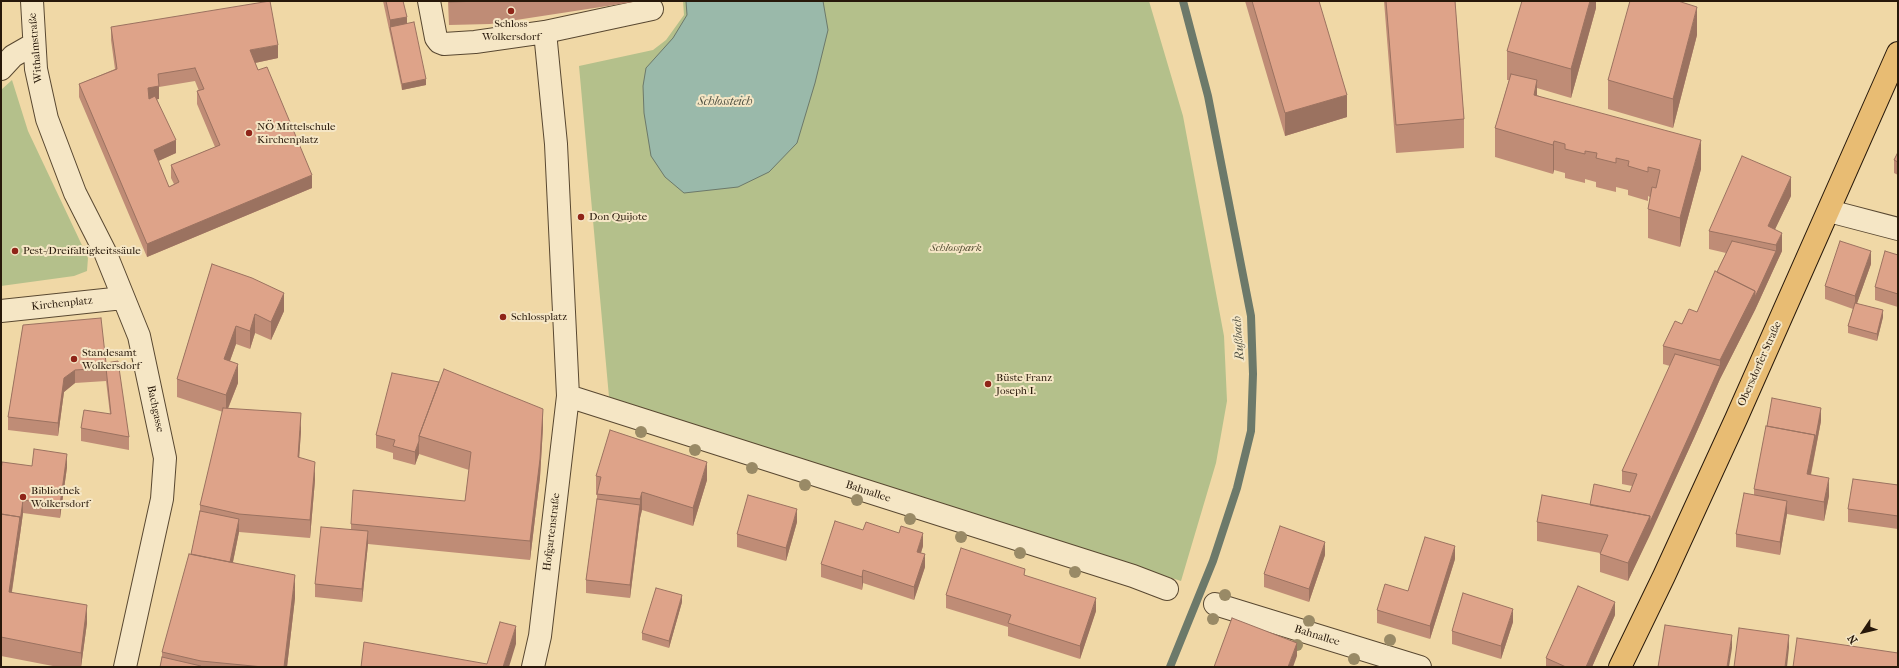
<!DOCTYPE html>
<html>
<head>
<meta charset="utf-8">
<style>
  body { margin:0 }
  #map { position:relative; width:1899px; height:668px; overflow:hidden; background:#f0d8a6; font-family:"IM FELL French Canon",serif }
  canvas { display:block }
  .frame { position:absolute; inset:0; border:2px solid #27180a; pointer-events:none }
  .north { position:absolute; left:1843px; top:612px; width:40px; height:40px; -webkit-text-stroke:3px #f5e6c5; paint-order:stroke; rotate:235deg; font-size:11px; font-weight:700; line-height:16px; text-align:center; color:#27180a }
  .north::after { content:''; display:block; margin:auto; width:14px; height:18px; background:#27180a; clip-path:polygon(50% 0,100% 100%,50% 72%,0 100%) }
</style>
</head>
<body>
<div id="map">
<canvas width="1899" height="668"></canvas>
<div class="frame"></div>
<div class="north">N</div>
</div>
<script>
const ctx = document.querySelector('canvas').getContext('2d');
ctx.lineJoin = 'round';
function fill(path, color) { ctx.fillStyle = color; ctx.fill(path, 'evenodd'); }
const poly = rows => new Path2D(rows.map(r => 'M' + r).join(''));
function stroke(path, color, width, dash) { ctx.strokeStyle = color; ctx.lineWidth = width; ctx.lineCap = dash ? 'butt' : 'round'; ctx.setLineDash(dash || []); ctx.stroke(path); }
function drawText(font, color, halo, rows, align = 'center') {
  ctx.font = font + ' "IM FELL French Canon",serif'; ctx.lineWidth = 4; ctx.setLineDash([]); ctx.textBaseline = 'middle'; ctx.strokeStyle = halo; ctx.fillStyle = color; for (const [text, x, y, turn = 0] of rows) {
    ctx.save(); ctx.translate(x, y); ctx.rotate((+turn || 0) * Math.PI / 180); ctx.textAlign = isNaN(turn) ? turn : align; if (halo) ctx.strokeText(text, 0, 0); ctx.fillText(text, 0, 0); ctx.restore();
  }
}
fill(poly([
  [683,1,1149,1,1183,116,1224,336,1227,401,1216,463,1181,581,609,397,579,66,653,50,666,40,684,15],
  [12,80,28,131,88,258,87,271,74,276,1,286,1,90]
]), '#b4c08b');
const water = poly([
  [686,1,823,1,828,30,815,83,797,143,769,172,738,187,684,193,665,177,651,156,644,113,643,86,646,68,673,38,687,15,686,1]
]);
fill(water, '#9ab9aa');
stroke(water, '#6c796a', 1);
stroke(poly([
  [1170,667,1213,561,1237,488,1251,431,1253,374,1251,316,1208,96,1183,1]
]), '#6c796a', 8);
const minor = poly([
  [32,1,36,69,47,119,75,193,105,252,139,336,165,458,162,499,125,667],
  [429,1,436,38,439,42,444,44,475,42,545,32,652,9],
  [1,69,13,56,34,44],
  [1829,211,1898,229],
  [1,311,123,298],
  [568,396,1133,576,1167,589],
  [1215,604,1420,667],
  [533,667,540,636,568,396,556,144,545,32]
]);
const major = poly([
  [1620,667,1664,576,1736,419,1898,53]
]);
stroke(minor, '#594831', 24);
stroke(major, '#27180a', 24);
stroke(minor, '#f5e6c5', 22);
stroke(major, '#e8bc73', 22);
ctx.fillStyle = '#998a66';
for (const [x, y] of [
  [641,432],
  [695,450],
  [752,468],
  [805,485],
  [857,500],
  [910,519],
  [961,537],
  [1020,553],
  [1075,572],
  [1225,595],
  [1213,619],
  [1309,621],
  [1390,640],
  [1297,645],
  [1354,659]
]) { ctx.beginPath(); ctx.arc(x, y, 6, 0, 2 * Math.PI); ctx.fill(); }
fill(poly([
  [383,1,403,1,407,23,426,85,402,90],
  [448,1,640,1,490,24,449,25],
  [1245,1,1319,1,1347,117,1285,136],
  [1384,1,1455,1,1464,119,1464,148,1396,153],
  [1596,1,1596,8,1571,98,1537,88,1537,95,1701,169,1680,247,1648,238,1648,209,1650,197,1648,196,1648,201,1628,195,1628,190,1616,187,1616,192,1596,187,1596,182,1585,179,1585,183,1565,178,1565,173,1554,170,1553,174,1495,157,1495,128,1509,80,1507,80,1507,51],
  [111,27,278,58,255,63,312,188,147,257,79,97,79,84,115,69,111,40],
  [195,81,199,91,197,91,197,104,215,147,171,165,171,178,174,184,169,187,158,161,176,153,157,99,159,99,159,87],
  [1697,35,1673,128,1608,109,1608,80],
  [1898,152,1898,175,1894,173,1894,160],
  [1791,196,1775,229,1782,251,1776,264,1755,310,1720,379,1694,438,1628,581,1600,572,1600,553,1537,541,1537,522,1630,492,1632,486,1622,484,1622,471,1670,366,1663,364,1663,346,1682,324,1697,312,1726,253,1709,249,1709,231],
  [1898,255,1898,307,1875,300,1875,287],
  [212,264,284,311,271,340,255,333,250,349,236,344,230,361,238,383,228,409,301,431,299,457,315,480,310,538,239,532,233,562,295,598,287,667,160,667,162,657,162,652,191,554,200,511,200,505,223,412,177,397,177,379],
  [1871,264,1857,303,1883,317,1877,341,1848,333,1848,326,1853,309,1825,299,1825,286],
  [23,325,106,363,129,437,129,450,81,441,81,428,110,414,106,381,75,383,64,392,58,436,8,430,8,417],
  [1821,421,1811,475,1829,496,1824,521,1787,514,1780,555,1736,547,1736,534,1754,495,1754,489],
  [543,427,540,477,530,560,368,544,362,602,315,597,315,584,351,530,351,524,465,501,469,470,419,454,415,465,393,459,393,453,376,448,376,435],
  [32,466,67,467,60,518,23,513,12,592,87,623,81,667,58,667,1,656,1,471],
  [596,476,707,480,693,526,642,510,640,518,630,598,586,593,586,580,597,499,597,495,596,495],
  [1898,485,1898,529,1848,522,1848,509],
  [797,522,786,561,737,547,737,534],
  [863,530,923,546,921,553,925,567,914,600,863,583,862,590,821,577,821,564],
  [1325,555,1309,602,1264,587,1264,574],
  [1455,559,1430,639,1377,623,1377,610,1408,591],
  [1025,576,1096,611,1080,659,1008,636,1008,627,946,608,946,595],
  [682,602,669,648,642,640,642,633],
  [1615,615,1592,667,1546,667,1546,658],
  [1513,622,1501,659,1452,644,1452,631]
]), '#bf8c76');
fill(poly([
  [1590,1,1596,1,1596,8,1571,98,1571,69],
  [1697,7,1697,35,1673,128,1673,99],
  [407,17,407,30,390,27,390,20],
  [278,45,278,58,250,64,250,50],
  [426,79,426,85,402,90,402,84],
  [1537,80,1537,109,1534,95],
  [159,86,159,99,148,101,148,88],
  [1347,95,1347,117,1285,136,1285,113],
  [176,140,176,153,154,163,154,150],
  [1701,140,1701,169,1680,247,1680,218],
  [1554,141,1554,170,1553,174,1553,145],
  [312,175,312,188,147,257,147,244],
  [1791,177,1791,196,1768,244,1768,226],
  [1782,233,1782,251,1776,264,1755,310,1720,379,1694,438,1650,535,1650,522,1720,366,1720,360,1755,291,1776,251,1776,245],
  [1871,251,1871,264,1855,309,1855,296],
  [284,293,284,311,271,340,271,322],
  [1883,310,1883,317,1877,341,1877,334],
  [255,314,255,333,250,349,250,331],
  [236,326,236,344,224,377,224,359],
  [238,364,238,383,226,413,226,395],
  [75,370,75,383,64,392,58,436,58,423,64,378],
  [1821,408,1821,421,1807,493,1807,474],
  [543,409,543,427,540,477,530,560,530,541],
  [301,413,301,431,298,475,298,457],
  [419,441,419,454,415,465,415,452],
  [67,454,67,467,60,518,60,505],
  [315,462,315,480,310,538,310,520],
  [707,462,707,480,693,526,693,508],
  [1829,478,1829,496,1824,521,1824,502],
  [642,492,642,510,640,518,630,598,630,585,640,505,640,499],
  [23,500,23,513,20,535,9,610,9,592],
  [1787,501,1787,514,1780,555,1780,542],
  [797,509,797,522,786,561,786,548],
  [1650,516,1650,535,1628,581,1628,563],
  [239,519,239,532,228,586,228,573],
  [368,531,368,544,362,602,362,589],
  [923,533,923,546,917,565,917,552],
  [1325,542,1325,555,1309,602,1309,589],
  [1455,546,1455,559,1430,639,1430,626],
  [925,554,925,567,914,600,914,587],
  [863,570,863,583,862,590,862,577],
  [295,575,295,598,287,667,284,667],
  [682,595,682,602,669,648,669,641],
  [1096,598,1096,611,1080,659,1080,646],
  [1615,602,1615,615,1592,667,1586,667],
  [87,605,87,623,81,667,81,653],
  [1513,609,1513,622,1501,659,1501,646],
  [516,626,516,644,509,667,503,667],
  [1732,635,1732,648,1729,667,1727,667],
  [1789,635,1789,648,1787,667,1785,667],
  [1297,643,1297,656,1293,667,1288,667]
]), '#9b7260');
const building = poly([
  [270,1,278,45,250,50,258,70,267,67,312,175,147,244,79,84,117,69,111,27,270,1],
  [195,68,204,89,197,91,220,145,171,165,179,182,169,187,154,150,176,140,155,96,149,99,148,88,159,86,158,74,195,68],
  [386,1,403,1,407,17,390,20,386,1],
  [449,1,484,1,449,2,449,1],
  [1252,1,1319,1,1347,95,1285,113,1252,1],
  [1386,1,1455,1,1464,119,1396,125,1386,1],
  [1522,1,1590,1,1571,69,1507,51,1522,1],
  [1630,1,1678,1,1697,7,1673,99,1608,80,1630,1],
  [414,22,426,79,402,84,390,27,414,22],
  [1511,74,1537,80,1534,95,1701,140,1680,218,1648,209,1652,187,1656,188,1660,170,1648,167,1648,172,1628,166,1629,161,1616,158,1616,163,1596,158,1597,153,1585,151,1585,154,1565,149,1565,144,1554,141,1553,145,1495,128,1511,74],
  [1898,152,1898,162,1894,160,1898,152],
  [1742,156,1791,177,1768,226,1782,233,1776,245,1709,231,1742,156],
  [1732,241,1776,251,1755,297,1755,291,1717,272,1732,241],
  [1840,241,1871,251,1855,296,1825,286,1840,241],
  [1885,251,1898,255,1898,294,1875,287,1885,251],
  [212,264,252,278,284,293,271,322,255,314,250,331,236,326,224,359,238,364,226,395,177,379,212,264],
  [1715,271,1755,291,1720,360,1663,346,1675,321,1682,324,1689,309,1697,312,1715,271],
  [1855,303,1883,310,1877,334,1848,326,1855,303],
  [101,318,106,363,118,361,129,437,81,428,84,410,111,414,106,368,75,370,64,378,58,423,8,417,23,325,101,318],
  [1675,354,1720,366,1694,425,1650,522,1650,516,1590,505,1594,484,1630,492,1637,474,1622,471,1675,354],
  [444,369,543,409,540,459,530,541,351,524,353,490,465,501,471,452,419,436,444,369],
  [392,373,439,382,419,436,419,441,415,452,393,446,395,440,376,435,392,373],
  [1772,398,1821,408,1815,441,1815,435,1767,426,1772,398],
  [223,408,301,413,298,457,315,462,310,520,239,514,200,505,223,408],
  [1766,426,1815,435,1807,474,1829,478,1824,502,1754,489,1766,426],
  [610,430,707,462,693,508,642,492,640,499,597,494,601,477,596,476,610,430],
  [34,449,67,454,60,505,23,500,20,522,20,517,1,514,1,471,2,462,32,466,34,449],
  [1853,479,1898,485,1898,516,1848,509,1853,479],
  [1744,493,1787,501,1780,542,1736,534,1744,493],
  [748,495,797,509,786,548,737,534,748,495],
  [1542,495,1650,516,1628,563,1600,554,1608,535,1537,522,1542,495],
  [597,499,640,505,630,585,586,580,597,499],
  [200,511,239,519,230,562,191,554,200,511],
  [1,514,20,517,9,592,87,605,81,653,1,637,1,514],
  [835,521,863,530,866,522,899,533,901,526,923,533,917,552,925,554,914,587,863,570,862,577,821,564,835,521],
  [1280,526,1325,542,1309,589,1264,574,1280,526],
  [321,527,368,531,362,589,315,584,321,527],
  [1425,537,1455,546,1430,626,1377,610,1385,584,1408,591,1425,537],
  [961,548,1025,569,1024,575,1096,598,1080,646,1008,623,1011,615,946,595,961,548],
  [189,554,295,575,284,667,263,667,201,661,162,652,189,554],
  [1578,586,1615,602,1586,667,1566,667,1546,658,1578,586],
  [656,588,682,595,669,641,642,633,656,588],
  [1463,593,1513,609,1501,646,1452,631,1463,593],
  [1232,618,1297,643,1288,667,1214,667,1232,618],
  [500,622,516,626,503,667,361,667,364,642,487,664,500,622],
  [1665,625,1732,635,1727,667,1658,667,1665,625],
  [1739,628,1789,635,1785,667,1734,667,1739,628],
  [1797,638,1898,653,1898,667,1793,667,1797,638],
  [162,657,201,666,201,667,160,667,162,657]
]);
fill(building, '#dea389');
stroke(building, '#9b7260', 1);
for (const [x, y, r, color] of [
  [511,11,4,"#8f2418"],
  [249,133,4,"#8f2418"],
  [581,217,4,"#8f2418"],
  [15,251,4,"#8f2418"],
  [503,317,4,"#8f2418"],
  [74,359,4,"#8f2418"],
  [988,384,4,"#8f2418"],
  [23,497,4,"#8f2418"]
]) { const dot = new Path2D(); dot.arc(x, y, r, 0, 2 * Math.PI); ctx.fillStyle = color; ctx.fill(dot); stroke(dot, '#f5e6c5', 1.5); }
drawText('11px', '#27180a', '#f5e6c5', [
  ["Schloss",511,24,"center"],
  ["Wolkersdorf",511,37,"center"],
  ["NÖ Mittelschule",257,127],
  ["Kirchenplatz",257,140],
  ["Don Quijote",589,217],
  ["Pest-/Dreifaltigkeitssäule",23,251],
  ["Schlossplatz",511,317],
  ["Standesamt",82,353],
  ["Wolkersdorf",82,366],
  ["Büste Franz",996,378],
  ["Joseph I.",996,391],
  ["Bibliothek",31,491],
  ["Wolkersdorf",31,504]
], 'left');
drawText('11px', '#27180a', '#f5e6c5', [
  ["Withalmstraße",36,48,-95],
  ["Kirchenplatz",62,304,-6],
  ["Obersdorfer Straße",1760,364,-66],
  ["Bachgasse",155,409,78],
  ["Bahnallee",868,492,18],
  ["Hofgartenstraße",552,532,-83],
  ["Bahnallee",1317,636,17]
]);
drawText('italic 11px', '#514a31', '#f5e6c5', [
  ["Schlosspark",956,248]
]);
drawText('italic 12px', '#4f5042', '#f5e6c5', [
  ["Schlossteich",725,102],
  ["Rußbach",1239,338,-94]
]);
</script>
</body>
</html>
